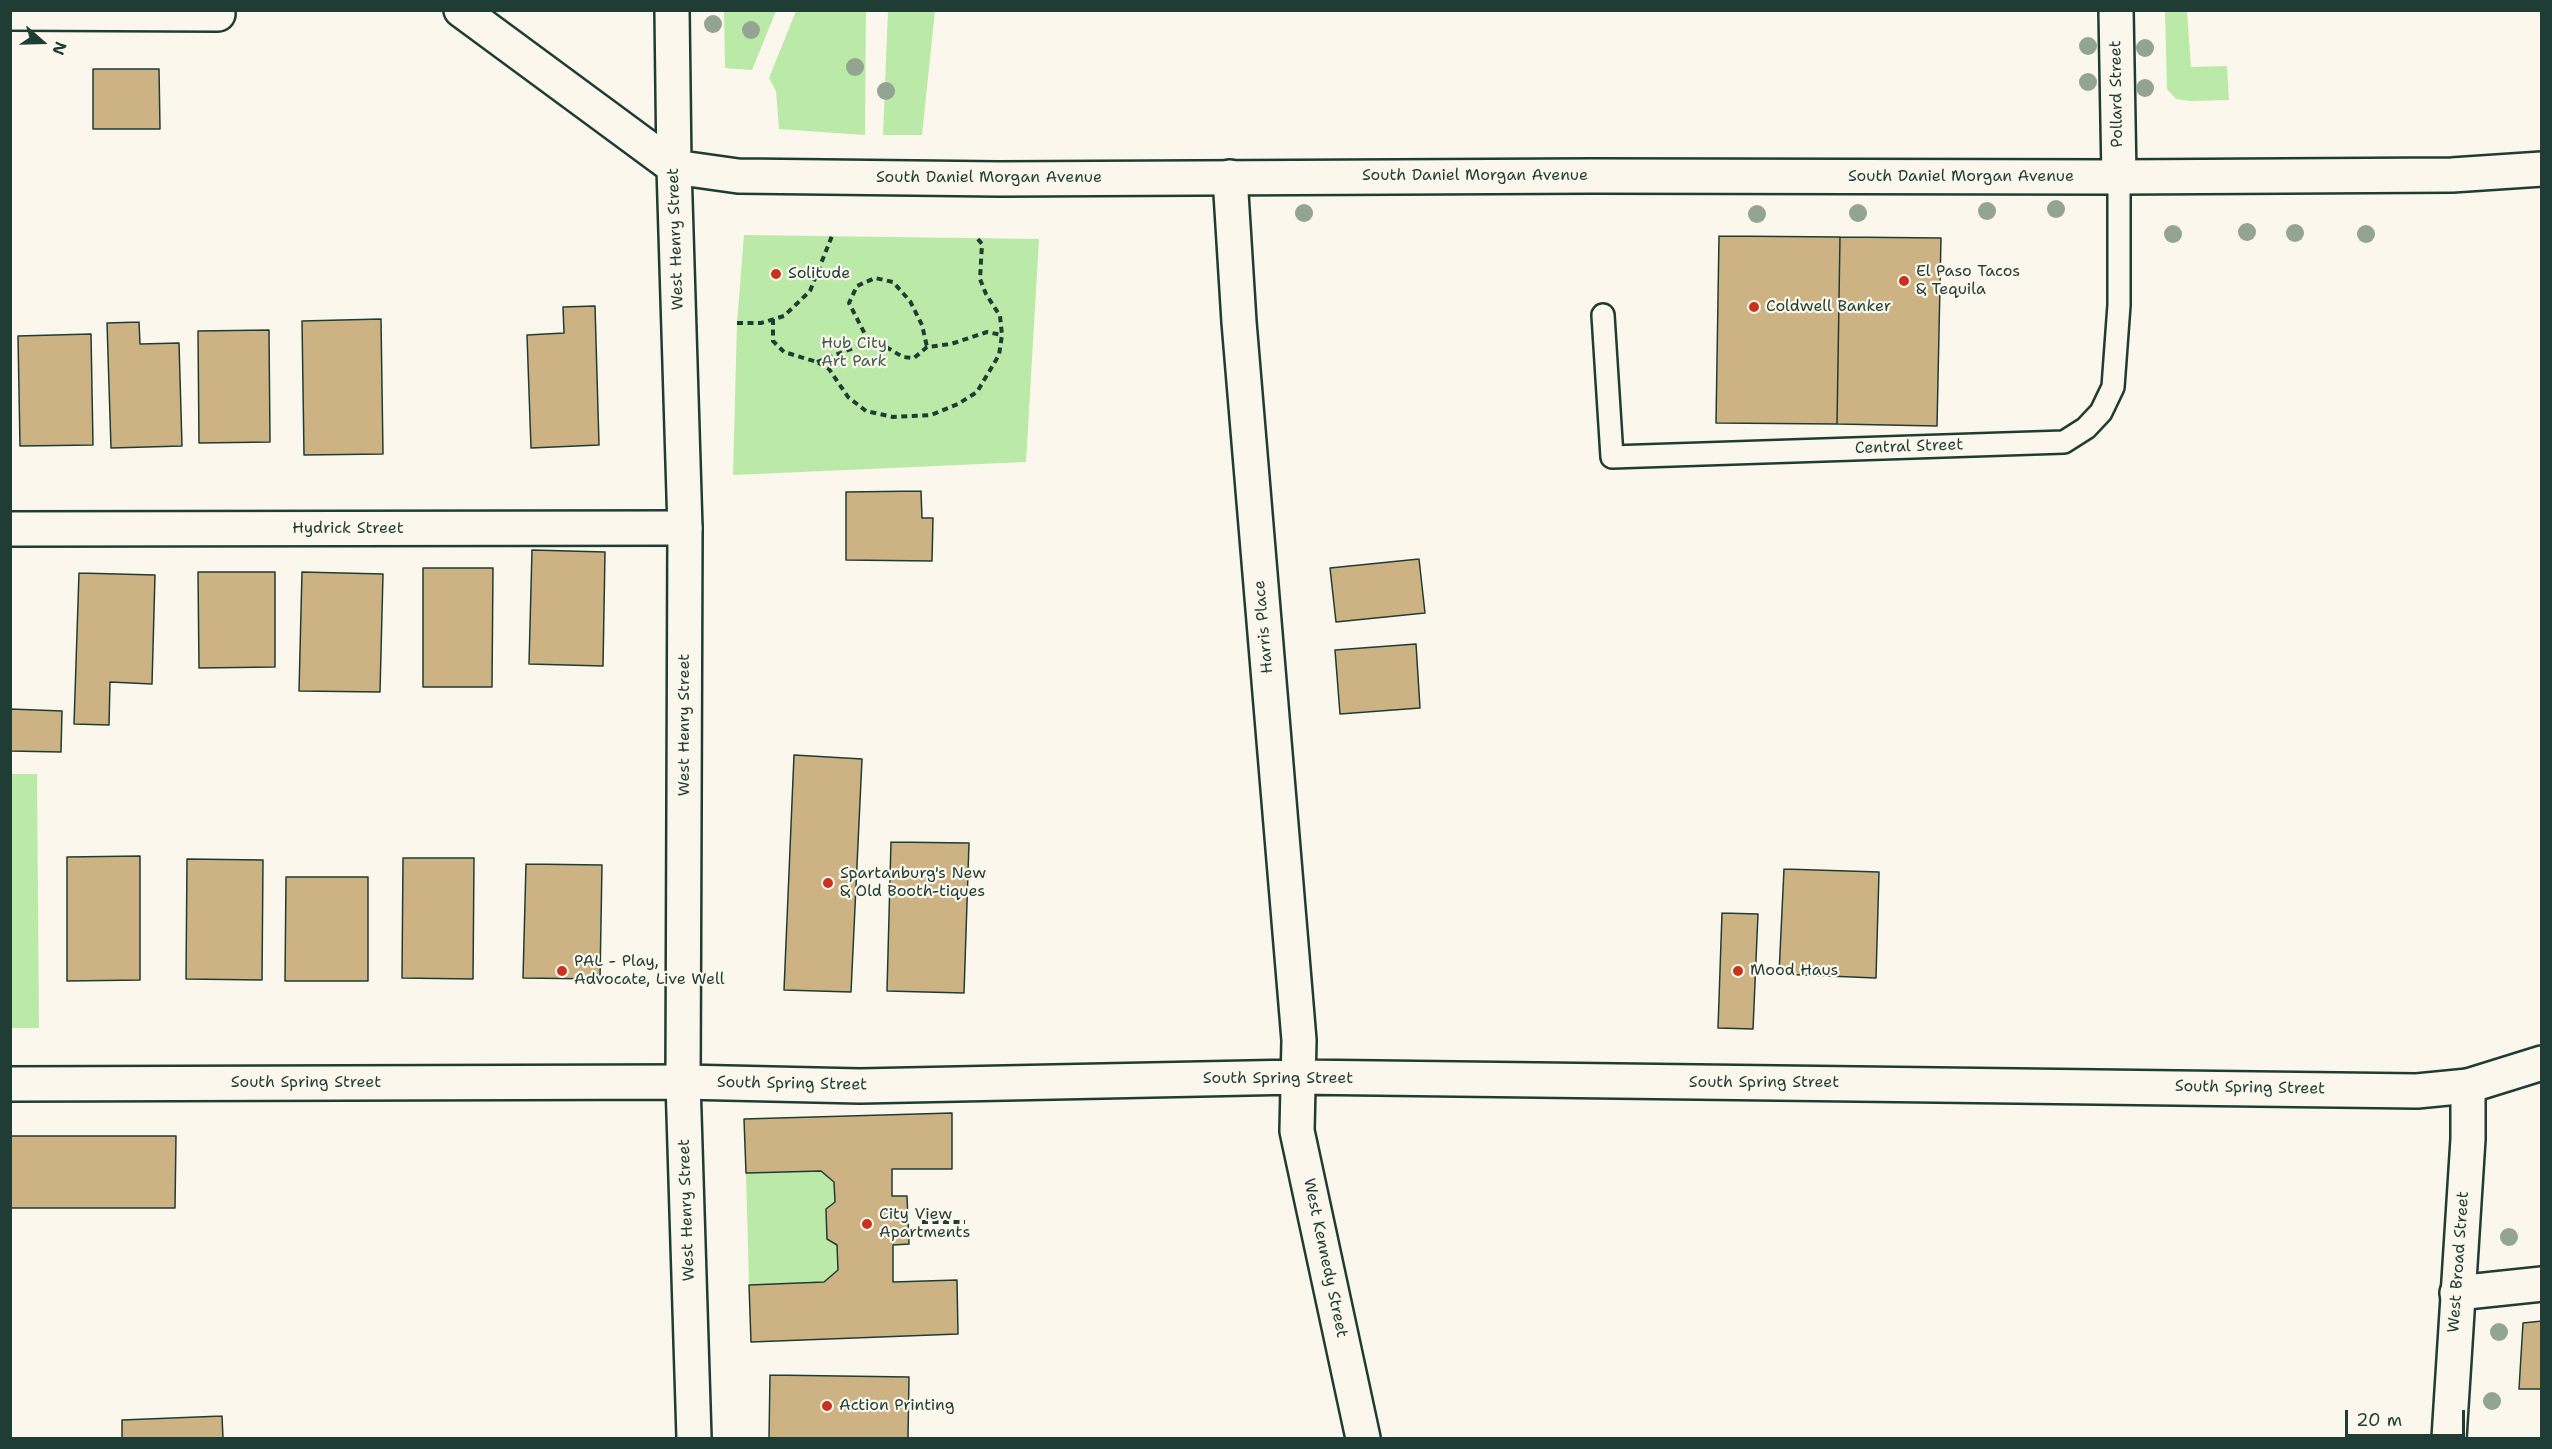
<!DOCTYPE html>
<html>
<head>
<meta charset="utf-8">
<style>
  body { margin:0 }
  #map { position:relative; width:2552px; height:1449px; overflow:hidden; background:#fbf7ec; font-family:"Shantell Sans",sans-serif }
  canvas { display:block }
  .frame { position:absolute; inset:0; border:12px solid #1f3d34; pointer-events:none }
  .north { position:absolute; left:12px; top:12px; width:60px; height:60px; -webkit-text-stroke:4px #fbf7ec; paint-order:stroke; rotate:110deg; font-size:16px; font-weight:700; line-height:24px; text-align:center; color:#1f3d34 }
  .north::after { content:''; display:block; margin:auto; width:21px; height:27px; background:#1f3d34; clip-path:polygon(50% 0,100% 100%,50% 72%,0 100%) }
  .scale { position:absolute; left:2345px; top:1410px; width:120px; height:27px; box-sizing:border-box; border:3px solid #1f3d34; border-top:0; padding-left:8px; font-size:18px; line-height:21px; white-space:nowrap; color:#1f3d34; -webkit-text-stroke:4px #fbf7ec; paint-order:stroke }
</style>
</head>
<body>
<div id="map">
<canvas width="2552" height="1449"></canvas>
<div class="frame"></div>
<div class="north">N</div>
<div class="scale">20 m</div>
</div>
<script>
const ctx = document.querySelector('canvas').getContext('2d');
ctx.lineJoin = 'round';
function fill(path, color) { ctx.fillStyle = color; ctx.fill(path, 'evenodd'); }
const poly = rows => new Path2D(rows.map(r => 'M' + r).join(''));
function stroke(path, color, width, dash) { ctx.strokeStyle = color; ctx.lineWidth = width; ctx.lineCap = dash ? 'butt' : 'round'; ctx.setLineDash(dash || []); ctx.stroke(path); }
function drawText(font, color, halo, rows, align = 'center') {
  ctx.font = font + ' "Shantell Sans",sans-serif'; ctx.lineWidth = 4.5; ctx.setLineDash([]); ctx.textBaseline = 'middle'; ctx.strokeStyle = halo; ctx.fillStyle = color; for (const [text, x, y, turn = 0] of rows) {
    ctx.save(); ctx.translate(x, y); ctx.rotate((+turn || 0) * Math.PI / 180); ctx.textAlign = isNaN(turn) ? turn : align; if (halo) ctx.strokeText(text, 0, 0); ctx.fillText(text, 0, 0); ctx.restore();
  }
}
fill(poly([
  [724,11,776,11,752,70,725,68],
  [796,11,866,11,865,135,779,129,776,91,769,78],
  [888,11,935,11,922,135,883,135],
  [2165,11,2187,11,2191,67,2227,66,2229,100,2191,101,2176,99,2167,89],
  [744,235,1039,239,1026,462,733,475,737,323],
  [11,774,37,774,39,1028,11,1028],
  [821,1171,834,1182,835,1202,826,1210,827,1239,837,1245,838,1270,824,1282,749,1285,746,1173]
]), '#bbeaa8');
const building = poly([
  [93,69,159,69,160,129,93,129,93,69],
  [1719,236,1840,237,1837,424,1716,423,1719,236],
  [1840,237,1941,238,1937,426,1837,424,1840,237],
  [595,306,599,445,531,448,527,335,564,333,563,307,595,306],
  [381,319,383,454,304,455,302,321,381,319],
  [139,322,140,344,179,343,182,446,111,448,107,323,139,322],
  [269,330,270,442,199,443,198,331,269,330],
  [91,334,93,445,20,446,18,336,91,334],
  [921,491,922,518,933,518,932,561,846,560,846,492,921,491],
  [532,550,605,552,603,666,529,664,532,550],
  [1419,559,1425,613,1336,622,1330,568,1419,559],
  [423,568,493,568,492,687,423,687,423,568],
  [198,572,275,572,275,667,199,668,198,572],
  [302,572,383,574,380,692,299,691,302,572],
  [79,573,155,575,152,684,110,682,109,725,74,724,79,573],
  [1416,644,1420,708,1340,714,1335,650,1416,644],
  [10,709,62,711,61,752,10,751,10,709],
  [794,755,862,759,851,992,784,990,794,755],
  [891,842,969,843,964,993,887,991,891,842],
  [140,856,140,980,67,981,67,857,140,856],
  [403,858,474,858,473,979,402,978,403,858],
  [187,859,263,860,262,980,186,979,187,859],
  [526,864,602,865,600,979,523,978,526,864],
  [1784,869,1879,872,1876,978,1779,974,1784,869],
  [286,877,368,877,368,981,285,981,286,877],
  [1722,913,1758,914,1753,1029,1718,1028,1722,913],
  [952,1113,952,1169,892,1169,892,1196,907,1196,909,1244,893,1245,893,1282,957,1280,958,1334,751,1342,749,1285,824,1282,838,1270,837,1245,827,1239,826,1209,835,1202,834,1182,821,1171,746,1173,744,1119,952,1113],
  [10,1136,176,1136,175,1208,10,1208,10,1136],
  [2542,1321,2542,1389,2519,1389,2523,1323,2542,1321],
  [770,1375,909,1377,908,1438,769,1438,770,1375],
  [222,1416,223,1438,122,1438,122,1420,222,1416]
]);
fill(building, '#cdb383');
stroke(building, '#1f3d34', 1.5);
const lane = poly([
  [1603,315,1612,457,2064,442,2086,428,2101,412,2113,387,2119,305,2119,177]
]);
const street = poly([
  [2116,10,2119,177],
  [10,13,218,14],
  [1230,177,1239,322,1299,1040,1297,1131,1363,1438],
  [10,529,685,528],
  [10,1084,683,1082,860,1086,1297,1077,2417,1091,2468,1086,2542,1063],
  [2457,1293,2542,1284]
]);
const secondary = poly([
  [461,10,674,167,738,176,1000,179,1591,176,2119,177,2452,175,2542,169],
  [672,10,674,167,685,528,683,1082,694,1438],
  [2449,1438,2468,1139,2468,1086]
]);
stroke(lane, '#1f3d34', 26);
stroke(street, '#1f3d34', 38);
stroke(secondary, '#1f3d34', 38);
stroke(poly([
  [773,319,773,341,784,352,817,362,829,369,848,397,866,411,893,417,931,415,958,404,977,392,999,355,1002,335,1000,316,986,294,980,279,982,244,977,238],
  [737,323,761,323,784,316,810,291,832,236],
  [869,342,849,303,857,286,875,278,893,282,910,301,922,325,927,347],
  [817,362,869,342,886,347,903,357,914,358,927,347,951,344,987,332,1002,335],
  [922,1222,965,1222]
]), '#1f3d34', 4, [6, 4.5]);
stroke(lane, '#fbf7ec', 21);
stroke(street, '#fbf7ec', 33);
stroke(secondary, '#fbf7ec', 33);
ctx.fillStyle = '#93a493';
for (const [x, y] of [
  [713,24],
  [751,30],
  [2088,46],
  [2145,48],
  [855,67],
  [2088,82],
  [2145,88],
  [886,91],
  [2056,209],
  [1987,211],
  [1304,213],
  [1858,213],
  [1757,214],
  [2247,232],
  [2295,233],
  [2173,234],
  [2366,234],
  [2509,1237],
  [2499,1332],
  [2492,1401]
]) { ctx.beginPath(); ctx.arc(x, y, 9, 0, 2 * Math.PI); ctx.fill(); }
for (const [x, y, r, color] of [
  [776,274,6,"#c8321e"],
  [1904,281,6,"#c8321e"],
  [1754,307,6,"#c8321e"],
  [828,883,6,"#c8321e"],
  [562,971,6,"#c8321e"],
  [1738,971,6,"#c8321e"],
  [867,1224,6,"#c8321e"],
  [827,1406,6,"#c8321e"]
]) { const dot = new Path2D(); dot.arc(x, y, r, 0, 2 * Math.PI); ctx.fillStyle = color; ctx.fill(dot); stroke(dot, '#fbf7ec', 2); }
drawText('16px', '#1f3d34', '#fbf7ec', [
  ["Pollard Street",2117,94,-91],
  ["South Daniel Morgan Avenue",1475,176],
  ["South Daniel Morgan Avenue",1961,177],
  ["South Daniel Morgan Avenue",989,178],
  ["West Henry Street",676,239,-92],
  ["Central Street",1909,447,-2],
  ["Hydrick Street",348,529],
  ["Harris Place",1264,627,-95],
  ["West Henry Street",685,725,-90],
  ["South Spring Street",1278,1079],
  ["South Spring Street",306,1083],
  ["South Spring Street",1764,1083],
  ["South Spring Street",792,1084,1],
  ["South Spring Street",2250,1088,1],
  ["West Henry Street",687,1210,-92],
  ["West Kennedy Street",1325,1258,78],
  ["West Broad Street",2459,1262,-86]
]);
drawText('16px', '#1f3d34', '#fbf7ec', [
  ["El Paso Tacos",1916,272],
  ["& Tequila",1916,290],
  ["Solitude",788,274],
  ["Coldwell Banker",1766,307],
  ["Spartanburg's New",840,874],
  ["& Old Booth-tiques",840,892],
  ["PAL - Play,",574,962],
  ["Advocate, Live Well",574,980],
  ["Mood Haus",1750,971],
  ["City View",879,1215],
  ["Apartments",879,1233],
  ["Action Printing",839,1406]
], 'left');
drawText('16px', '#3e604b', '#fbf7ec', [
  ["Hub City",854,344],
  ["Art Park",854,362]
]);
</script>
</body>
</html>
